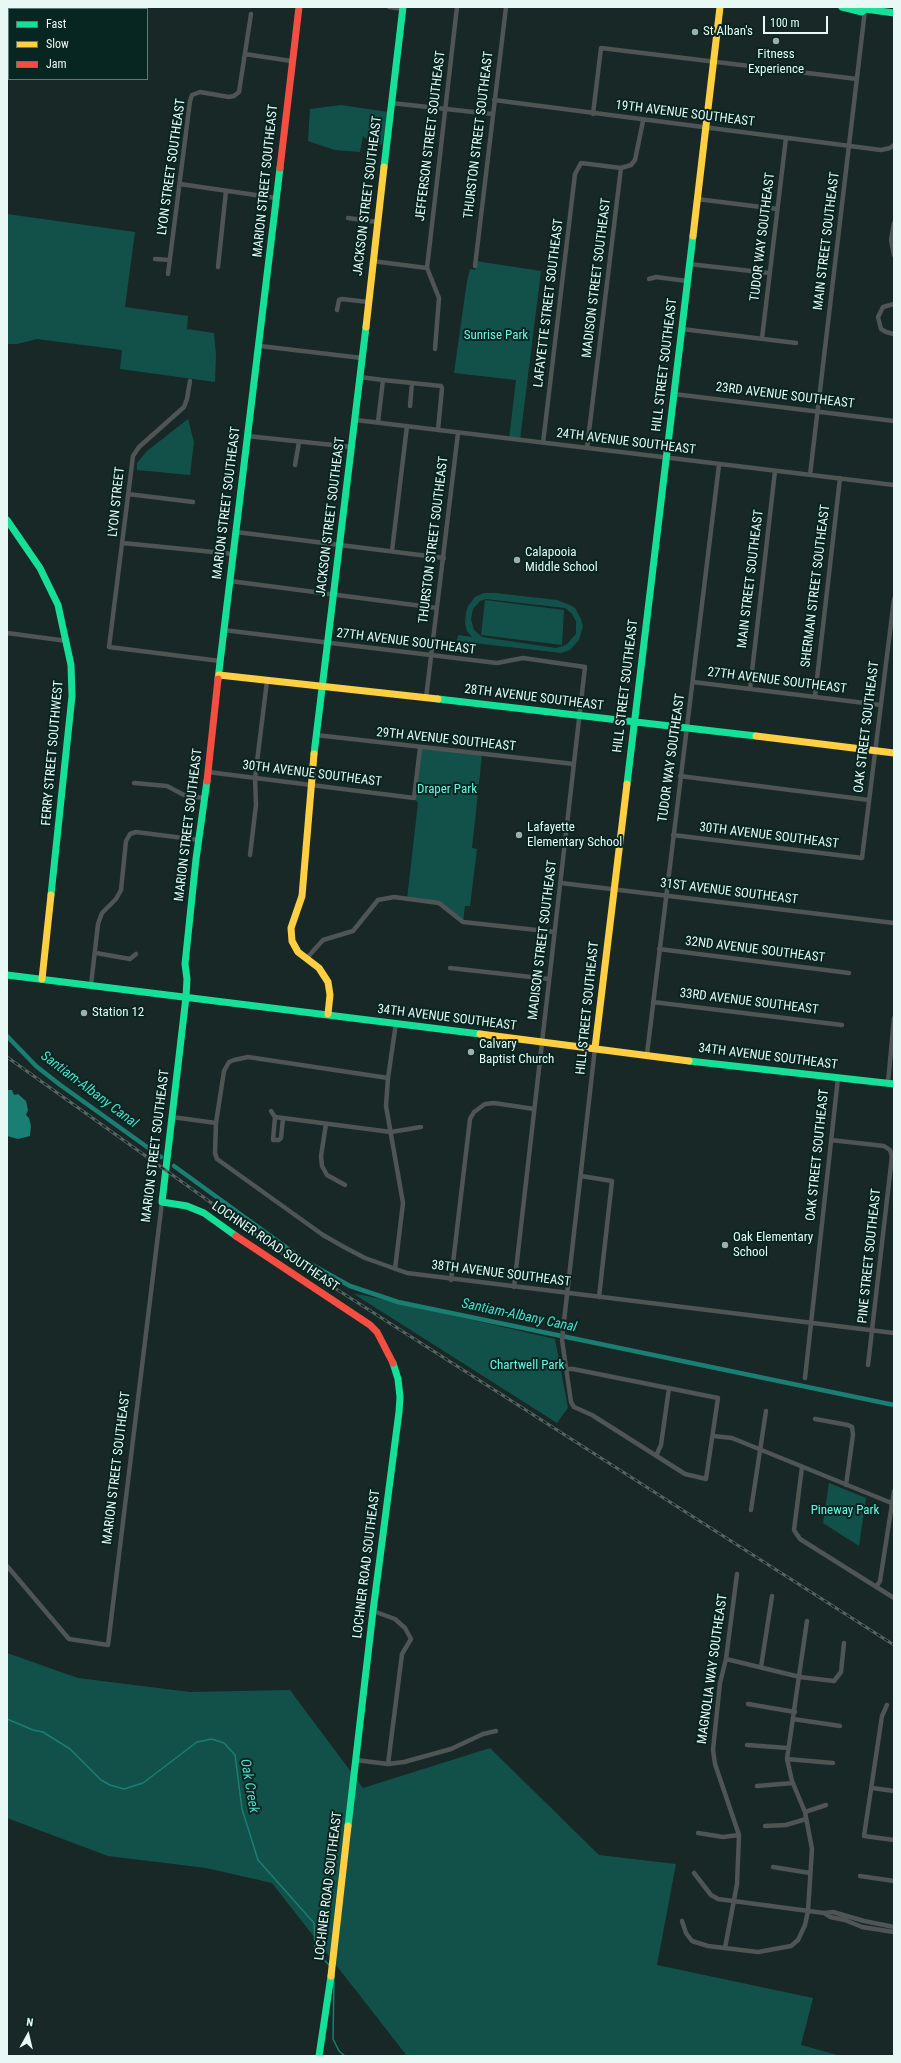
<!DOCTYPE html>
<html>
<head>
<meta charset="utf-8">
<style>
  body { margin:0 }
  #map { position:relative; width:901px; height:2063px; overflow:hidden; background:#182826; font-family:"Roboto Condensed",sans-serif }
  canvas { display:block }
  .frame { position:absolute; inset:0; border:8px solid #e8f8f5; pointer-events:none }
  .legend { position:absolute; left:8px; top:8px; width:140px; height:72px; box-sizing:border-box; background:#072521; border:1px solid #617976; margin:0; padding:5px 7px; list-style:none; font-size:12px; color:#e8f8f5 }
  .legend li { display:flex; align-items:center; gap:8px; height:20px }
  .legend b { width:20px; border:1px solid #617976 }
  .north { position:absolute; left:8px; top:2015px; width:40px; height:40px; -webkit-text-stroke:3px #072521; paint-order:stroke; rotate:8deg; font-size:11px; font-weight:700; line-height:16px; text-align:center; color:#e8f8f5 }
  .north::after { content:''; display:block; margin:auto; width:14px; height:18px; background:#e8f8f5; clip-path:polygon(50% 0,100% 100%,50% 72%,0 100%) }
  .scale { position:absolute; left:763px; top:16px; width:65px; height:18px; box-sizing:border-box; border:2px solid #e8f8f5; border-top:0; padding-left:5px; font-size:12px; line-height:14px; white-space:nowrap; color:#e8f8f5; -webkit-text-stroke:3px #072521; paint-order:stroke }
</style>
</head>
<body>
<div id="map">
<canvas width="901" height="2063"></canvas>
<div class="frame"></div>
<ul class="legend">
<li><b style="height:5px;background:#16e098"></b>Fast</li>
<li><b style="height:5px;background:#ffcf43"></b>Slow</li>
<li><b style="height:5px;background:#f24e42"></b>Jam</li>
</ul>
<div class="north">N</div>
<div class="scale">100 m</div>
</div>
<script>
const ctx = document.querySelector('canvas').getContext('2d');
ctx.lineJoin = 'round';
function fill(path, color) { ctx.fillStyle = color; ctx.fill(path, 'evenodd'); }
const poly = rows => new Path2D(rows.map(r => 'M' + r).join(''));
function stroke(path, color, width, dash) { ctx.strokeStyle = color; ctx.lineWidth = width; ctx.lineCap = dash ? 'butt' : 'round'; ctx.setLineDash(dash || []); ctx.stroke(path); }
function drawText(font, color, halo, rows, align = 'center') {
  ctx.font = font + ' "Roboto Condensed",sans-serif'; ctx.lineWidth = 4; ctx.setLineDash([]); ctx.textBaseline = 'middle'; ctx.strokeStyle = halo; ctx.fillStyle = color; for (const [text, x, y, turn = 0] of rows) {
    ctx.save(); ctx.translate(x, y); ctx.rotate((+turn || 0) * Math.PI / 180); ctx.textAlign = isNaN(turn) ? turn : align; if (halo) ctx.strokeText(text, 0, 0); ctx.fillText(text, 0, 0); ctx.restore();
  }
}
fill(poly([
  [341,105,388,112,382,145,371,143,363,136,360,152,335,150,308,141,310,109],
  [7,214,135,232,125,307,188,316,187,329,214,333,216,355,215,382,120,369,122,350,37,339,17,344,7,344],
  [476,261,541,271,520,440,509,439,516,380,454,373,467,281,470,269,475,270],
  [188,419,194,442,190,475,137,470,137,463,147,451],
  [484,593,495,593,557,600,570,605,575,608,581,619,583,626,579,640,570,650,561,653,457,641,458,635,472,637,467,631,465,623,466,613,468,606,475,597],
  [486,599,565,608,572,614,576,621,576,634,566,645,556,648,482,637,474,630,471,619,473,609,480,601],
  [485,600,564,610,562,645,481,635],
  [420,748,482,755,472,848,477,849,470,906,465,906,463,922,439,903,407,899,418,803,414,798],
  [354,1294,363,1295,555,1339,568,1408,557,1423],
  [829,1483,866,1498,859,1546,823,1523],
  [7,1653,78,1678,190,1692,290,1690,363,1788,490,1748,599,1855,676,1864,657,1965,813,1998,801,2045,841,2056,407,2056,272,1883,206,1868,108,1856,7,1818]
]), '#125149');
fill(poly([
  [7,1090,12,1090,14,1095,18,1094,26,1101,28,1110,26,1115,29,1118,31,1126,30,1136,18,1139,7,1136]
]), '#1a7e72');
stroke(poly([
  [7,1719,33,1730,43,1732,70,1749,101,1780,110,1785,124,1789,143,1783,197,1742,212,1739,224,1743,235,1755,242,1809,258,1860,314,1923,315,1950,329,1965],
  [334,1976,333,2039,339,2051,345,2056]
]), '#1a7e72', 1.5);
stroke(poly([
  [7,1036,36,1066,59,1084,161,1157],
  [174,1166,305,1261,350,1286,398,1302,894,1405]
]), '#1a7e72', 4.5);
stroke(poly([
  [389,7,403,9],
  [245,54,291,61],
  [494,100,881,150,890,148,894,145],
  [391,103,492,114],
  [593,114,601,48,857,79],
  [180,184,276,198],
  [697,199,777,209],
  [348,218,377,222],
  [894,223,891,240,894,255],
  [155,259,170,260],
  [372,261,427,268],
  [689,264,769,273],
  [475,266,506,7],
  [218,267,226,191],
  [168,274,190,101,192,95,200,92,229,97,234,96,239,92,251,14],
  [649,279,656,277,687,281],
  [894,304,883,307,878,317,881,329,886,332,894,334],
  [337,310,339,300,342,299,368,302],
  [682,329,796,343],
  [762,338,786,138],
  [260,346,362,358],
  [435,349,439,298,427,268,457,7],
  [360,377,383,380],
  [190,381,187,399,184,407,139,447,133,456,109,647,220,661],
  [674,394,894,421],
  [410,406,412,383],
  [356,420,894,485],
  [378,422,383,380,441,386,442,388,438,430],
  [247,436,352,447],
  [543,443,575,174,581,163,621,168],
  [587,448,621,168,631,165,635,160,643,121],
  [295,465,299,442],
  [810,475,865,10],
  [128,494,193,502],
  [236,532,444,558],
  [123,543,233,554],
  [392,551,407,426],
  [230,581,437,608],
  [223,630,497,663,523,658,585,667,514,1287],
  [7,633,67,641],
  [693,682,881,705],
  [750,689,775,471],
  [815,696,840,478],
  [426,698,458,433],
  [316,735,574,764],
  [208,772,414,798,420,748],
  [680,776,869,800],
  [134,783,167,786,184,795,204,798],
  [673,835,862,858,894,599],
  [250,855,256,805,255,778,267,681],
  [561,883,894,923],
  [659,949,849,973],
  [96,953,130,959,136,954],
  [306,959,323,940,353,931,378,900,394,897,439,903,463,922,555,932],
  [450,968,549,979],
  [91,985,98,924,102,913,116,899,121,890,126,841,130,834,136,832,199,840],
  [653,1002,842,1025],
  [647,1054,719,465],
  [388,1078,248,1057,234,1060,229,1062,224,1071,216,1123,215,1153,217,1159,323,1235,344,1247,365,1258,407,1273,894,1333],
  [888,1083,894,1018],
  [271,1111,275,1117,273,1140,279,1140,281,1138,283,1118],
  [172,1117,216,1123],
  [275,1117,391,1132,421,1127],
  [326,1124,321,1156,322,1166,327,1175,345,1185],
  [831,1140,884,1146,890,1150,892,1156,868,1365],
  [581,1176,612,1181,599,1297],
  [395,1269,403,1203,386,1106,388,1078,396,1023],
  [451,1280,470,1119,474,1112,485,1104,494,1103,534,1109],
  [566,1369,573,1369,718,1398,706,1479,685,1474,592,1415,574,1407,571,1402,562,1340,563,1330,595,1048],
  [805,1378,838,1078],
  [815,1419,848,1425,852,1427,853,1435,846,1485],
  [713,1436,732,1438,894,1504],
  [656,1456,661,1445,669,1388],
  [802,1467,794,1530,800,1539,894,1598],
  [751,1510,766,1411],
  [7,1566,69,1639,108,1645,162,1202],
  [876,1587,880,1581,894,1491],
  [726,1659,800,1677,834,1681,841,1672,844,1643],
  [761,1667,772,1596],
  [748,1704,795,1712],
  [887,1705,882,1716,864,1836,894,1840],
  [793,1719,840,1726],
  [747,1745,788,1748],
  [787,1759,833,1763],
  [356,1760,388,1764,402,1654,411,1639,405,1628,395,1619,373,1611],
  [388,1764,404,1762,451,1749,483,1734,496,1731],
  [757,1786,793,1783],
  [872,1788,894,1791],
  [805,1812,826,1805],
  [765,1826,786,1825,806,1819],
  [698,1833,723,1837,739,1835],
  [773,1867,810,1873],
  [694,1873,711,1895,718,1899,824,1913,833,1912,864,1921,894,1927],
  [860,1876,894,1881],
  [824,1913,830,1917,845,1920,862,1927,894,1932],
  [682,1921,686,1933,692,1941,708,1946,758,1952,791,1946,798,1940,805,1925,808,1911,812,1849,805,1812,792,1781,787,1759,807,1621],
  [725,1948,737,1884,739,1835,715,1764,713,1750,720,1683,726,1659,737,1574]
]), '#4e5554', 4.5);
stroke(poly([
  [842,7,862,12,865,9,894,13],
  [384,167,403,7],
  [7,520,40,568,58,605,71,665,72,696,51,895],
  [218,679,280,168],
  [438,699,756,736],
  [314,754,366,327],
  [207,781,196,859,185,964,187,979,186,997,162,1202,187,1206,204,1213,236,1236],
  [627,784,693,236],
  [7,975,480,1034],
  [689,1061,894,1084],
  [348,1826,373,1611,399,1412,400,1397,398,1379,393,1363],
  [319,2056,331,1976]
]), '#16e098', 7);
stroke(poly([
  [693,236,720,7],
  [366,327,384,167],
  [219,675,438,699],
  [756,736,894,753],
  [314,754,302,896,291,928,292,941,298,952,319,968,328,982,330,995,328,1014],
  [42,979,51,895],
  [480,1034,689,1061],
  [595,1048,627,784],
  [331,1976,348,1826]
]), '#ffcf43', 7);
stroke(poly([
  [280,168,299,7],
  [207,781,218,679],
  [236,1236,370,1325,377,1332,393,1363]
]), '#f24e42', 7);
const rail = poly([
  [7,1057,297,1264,894,1645]
]);
stroke(rail, '#596261', 3);
stroke(rail, '#072521', 1.5, [4.5]);
for (const [x, y, r, color] of [
  [695,32,4,"#9fafad"],
  [776,41,4,"#9fafad"],
  [517,560,4,"#9fafad"],
  [519,835,4,"#9fafad"],
  [84,1013,4,"#9fafad"],
  [471,1052,4,"#9fafad"],
  [725,1245,4,"#9fafad"]
]) { const dot = new Path2D(); dot.arc(x, y, r, 0, 2 * Math.PI); ctx.fillStyle = color; ctx.fill(dot); stroke(dot, '#072521', 1.5); }
drawText('13px', '#e8f8f5', '#072521', [
  ["St Alban's",703,32],
  ["Fitness",776,55,"center"],
  ["Experience",776,70,"center"],
  ["Calapooia",525,553],
  ["Middle School",525,568],
  ["Lafayette",527,828],
  ["Elementary School",527,843],
  ["Station 12",92,1013],
  ["Calvary",479,1045],
  ["Baptist Church",479,1060],
  ["Oak Elementary",733,1238],
  ["School",733,1253]
], 'left');
drawText('13px', '#e8f8f5', '#072521', [
  ["19TH AVENUE SOUTHEAST",685,114,7],
  ["THURSTON STREET SOUTHEAST",479,135,-83],
  ["JEFFERSON STREET SOUTHEAST",431,136,-83],
  ["LYON STREET SOUTHEAST",172,167,-82],
  ["MARION STREET SOUTHEAST",266,181,-84],
  ["JACKSON STREET SOUTHEAST",368,196,-83],
  ["TUDOR WAY SOUTHEAST",763,237,-83],
  ["MAIN STREET SOUTHEAST",827,241,-83],
  ["MADISON STREET SOUTHEAST",597,278,-83],
  ["LAFAYETTE STREET SOUTHEAST",549,303,-83],
  ["HILL STREET SOUTHEAST",665,365,-83],
  ["23RD AVENUE SOUTHEAST",785,396,7],
  ["24TH AVENUE SOUTHEAST",626,442,7],
  ["LYON STREET",117,502,-84],
  ["MARION STREET SOUTHEAST",227,503,-83],
  ["JACKSON STREET SOUTHEAST",331,517,-83],
  ["THURSTON STREET SOUTHEAST",434,540,-83],
  ["MAIN STREET SOUTHEAST",751,579,-83],
  ["SHERMAN STREET SOUTHEAST",816,586,-83],
  ["27TH AVENUE SOUTHEAST",406,642,7],
  ["27TH AVENUE SOUTHEAST",777,681,7],
  ["HILL STREET SOUTHEAST",626,686,-83],
  ["28TH AVENUE SOUTHEAST",534,698,7],
  ["OAK STREET SOUTHEAST",867,727,-83],
  ["29TH AVENUE SOUTHEAST",446,740,6],
  ["FERRY STREET SOUTHWEST",53,753,-85],
  ["TUDOR WAY SOUTHEAST",672,758,-82],
  ["30TH AVENUE SOUTHEAST",312,774,7],
  ["MARION STREET SOUTHEAST",189,825,-83],
  ["30TH AVENUE SOUTHEAST",769,836,7],
  ["31ST AVENUE SOUTHEAST",729,892,7],
  ["MADISON STREET SOUTHEAST",543,940,-83],
  ["32ND AVENUE SOUTHEAST",755,950,7],
  ["33RD AVENUE SOUTHEAST",749,1002,7],
  ["HILL STREET SOUTHEAST",588,1008,-84],
  ["34TH AVENUE SOUTHEAST",447,1018,7],
  ["34TH AVENUE SOUTHEAST",768,1057,7],
  ["MARION STREET SOUTHEAST",156,1146,-83],
  ["OAK STREET SOUTHEAST",818,1155,-84],
  ["LOCHNER ROAD SOUTHEAST",275,1247,34],
  ["PINE STREET SOUTHEAST",870,1256,-84],
  ["38TH AVENUE SOUTHEAST",501,1274,7],
  ["MARION STREET SOUTHEAST",117,1468,-83],
  ["LOCHNER ROAD SOUTHEAST",367,1564,-83],
  ["MAGNOLIA WAY SOUTHEAST",713,1669,-82],
  ["LOCHNER ROAD SOUTHEAST",329,1886,-83]
]);
drawText('13px', '#69f3e0', '#072521', [
  ["Sunrise Park",496,336],
  ["Draper Park",447,790],
  ["Chartwell Park",527,1366],
  ["Pineway Park",845,1511]
]);
drawText('italic 14px', '#4fddca', '#072521', [
  ["Santiam-Albany Canal",89,1090,37],
  ["Santiam-Albany Canal",519,1316,12],
  ["Oak Creek",249,1786,80]
]);
</script>
</body>
</html>
